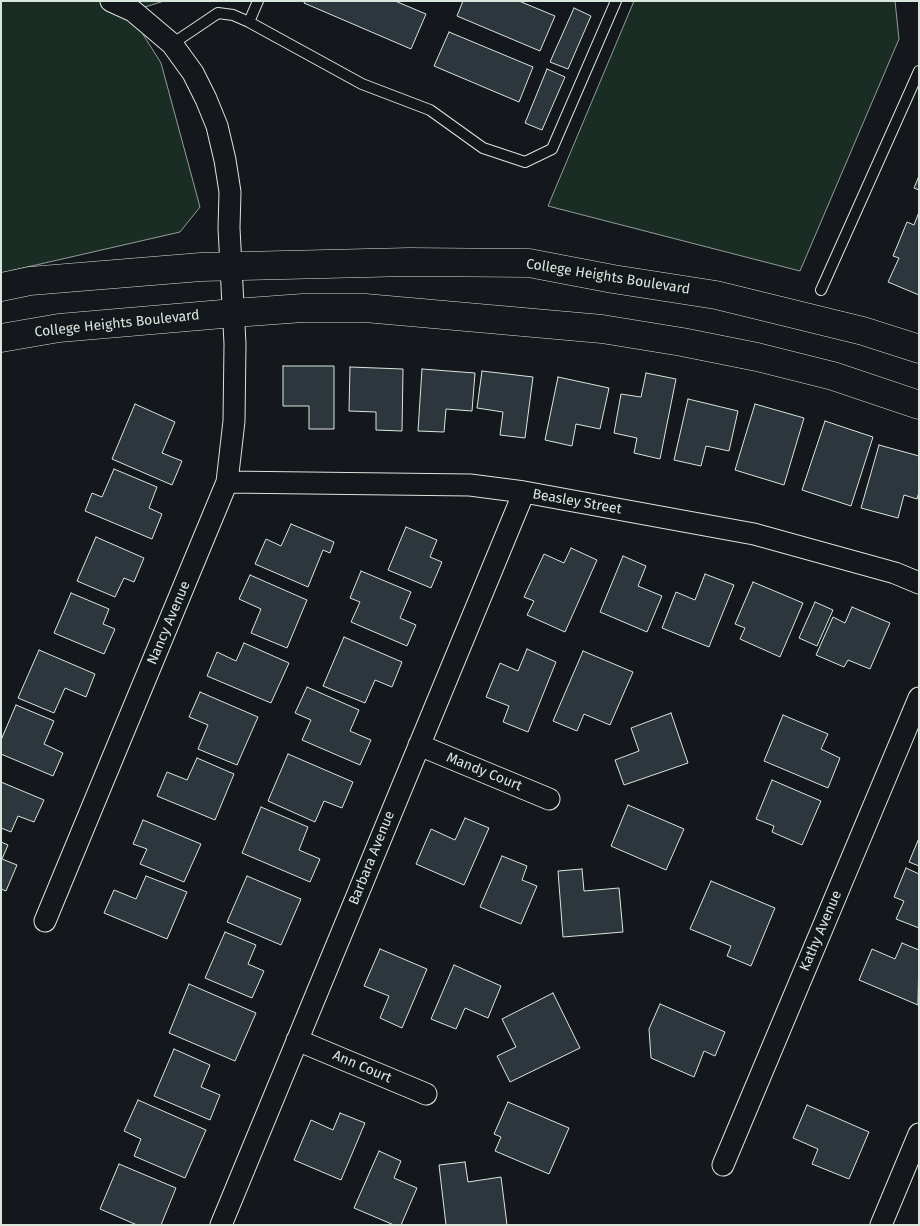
<!DOCTYPE html>
<html>
<head>
<meta charset="utf-8">
<style>
  body { margin:0 }
  #map { position:relative; width:920px; height:1226px; overflow:hidden; background:#14181c; font-family:"Fira Sans",sans-serif }
  canvas { display:block }
  .frame { position:absolute; inset:0; border:2px solid #d8e6dc; pointer-events:none }
</style>
</head>
<body>
<div id="map">
<canvas width="920" height="1226"></canvas>
<div class="frame"></div>
</div>
<script>
const ctx = document.querySelector('canvas').getContext('2d');
ctx.lineJoin = 'round';
function fill(path, color) { ctx.fillStyle = color; ctx.fill(path, 'evenodd'); }
const poly = rows => new Path2D(rows.map(r => 'M' + r).join(''));
function stroke(path, color, width, dash) { ctx.strokeStyle = color; ctx.lineWidth = width; ctx.lineCap = dash ? 'butt' : 'round'; ctx.setLineDash(dash || []); ctx.stroke(path); }
function drawText(font, color, halo, rows, align = 'center') {
  ctx.font = font + ' "Fira Sans",sans-serif'; ctx.lineWidth = 4; ctx.setLineDash([]); ctx.textBaseline = 'middle'; ctx.strokeStyle = halo; ctx.fillStyle = color; for (const [text, x, y, turn = 0] of rows) {
    ctx.save(); ctx.translate(x, y); ctx.rotate((+turn || 0) * Math.PI / 180); ctx.textAlign = isNaN(turn) ? turn : align; if (halo) ctx.strokeText(text, 0, 0); ctx.fillText(text, 0, 0); ctx.restore();
  }
}
const green = poly([
  [1,1,164,1,129,12,161,63,200,207,180,232,1,273,1,1],
  [634,1,895,1,899,39,800,271,548,206,634,1]
]);
fill(green, '#1a2d24');
stroke(green, '#939e99', 1);
const building = poly([
  [305,1,395,1,426,14,411,49,304,3,305,1],
  [463,1,519,1,555,16,540,51,457,16,463,1],
  [574,8,591,16,568,69,550,62,574,8],
  [449,32,533,67,519,102,434,66,449,32],
  [547,69,565,77,542,130,525,123,547,69],
  [919,176,919,190,914,188,919,176],
  [919,212,919,295,888,282,899,258,893,256,907,222,914,225,919,212],
  [283,366,334,366,334,429,309,429,309,406,283,406,283,366],
  [350,367,403,369,402,431,376,430,376,412,349,411,350,367],
  [422,369,475,373,472,411,446,409,444,432,418,431,422,369],
  [482,371,533,377,525,438,500,435,503,412,477,408,482,371],
  [646,373,676,379,660,459,634,453,637,438,614,433,621,394,641,397,646,373],
  [558,377,609,388,600,429,576,424,572,446,545,440,558,377],
  [688,399,738,411,729,451,706,446,701,466,674,460,688,399],
  [135,404,175,422,162,453,182,461,172,485,112,459,135,404],
  [755,404,804,418,784,485,735,470,755,404],
  [825,421,873,437,851,506,802,490,825,421],
  [879,445,919,456,919,492,917,499,904,495,898,518,861,508,879,445],
  [114,469,157,487,149,508,162,514,152,539,85,511,92,493,102,497,114,469],
  [291,524,334,542,330,553,323,550,308,587,255,564,266,539,281,546,291,524],
  [406,527,437,540,430,557,442,562,431,588,388,570,406,527],
  [96,537,144,558,134,582,124,578,115,597,77,581,96,537],
  [571,548,597,560,565,632,527,615,534,601,524,597,544,554,564,563,571,548],
  [623,556,646,566,638,586,662,596,647,632,600,612,623,556],
  [361,571,411,592,400,618,416,625,407,646,351,622,360,602,350,598,361,571],
  [705,574,734,585,709,647,662,628,676,592,695,600,705,574],
  [250,575,307,600,287,648,251,633,261,609,239,599,250,575],
  [753,582,803,603,780,657,740,639,745,628,735,624,753,582],
  [71,593,109,609,103,624,115,629,104,654,54,633,71,593],
  [815,602,833,610,817,646,799,638,815,602],
  [852,607,890,623,870,669,848,660,844,667,816,655,833,617,845,623,852,607],
  [344,637,402,662,392,687,375,680,365,703,323,686,344,637],
  [244,643,289,663,271,703,207,676,217,652,236,661,244,643],
  [527,649,556,662,528,732,503,722,509,706,486,697,500,663,518,671,527,649],
  [39,650,95,674,86,697,65,688,54,713,18,698,39,650],
  [583,651,633,672,610,725,584,714,577,731,553,721,583,651],
  [307,687,359,710,350,731,371,740,360,765,302,740,311,720,295,713,307,687],
  [200,692,258,717,237,765,198,749,208,725,189,717,200,692],
  [16,705,54,721,44,744,63,753,53,776,1,754,1,740,16,705],
  [671,713,688,763,624,785,615,760,639,751,631,728,671,713],
  [783,715,828,734,821,749,840,758,828,788,764,761,783,715],
  [288,754,353,782,342,808,324,801,315,822,268,801,288,754],
  [197,758,234,774,215,820,157,796,167,772,187,780,197,758],
  [772,780,821,801,802,845,772,832,774,826,756,819,772,780],
  [1,782,44,800,34,822,18,816,11,832,1,828,1,782],
  [628,805,684,829,666,870,611,846,628,805],
  [261,807,308,827,299,850,320,859,310,882,242,853,261,807],
  [465,818,489,828,464,885,416,864,431,829,455,840,465,818],
  [143,820,201,844,184,882,140,864,147,849,133,844,143,820],
  [919,838,919,866,909,862,919,838],
  [1,842,8,845,2,859,17,865,6,891,1,889,1,842],
  [502,856,527,866,522,880,537,886,521,924,480,907,502,856],
  [906,868,919,874,919,928,896,919,904,901,894,897,906,868],
  [582,869,584,891,619,888,623,932,563,937,558,871,582,869],
  [146,876,187,892,167,939,104,913,114,890,136,899,146,876],
  [247,876,301,899,281,945,227,922,247,876],
  [711,881,775,908,751,966,727,956,731,946,690,929,711,881],
  [225,932,256,945,248,964,264,971,252,998,205,978,225,932],
  [902,943,919,950,918,1005,859,980,872,949,895,959,902,943],
  [380,949,427,969,402,1028,380,1018,389,996,364,986,380,949],
  [454,965,501,986,488,1018,465,1008,456,1029,431,1019,454,965],
  [189,984,256,1013,235,1061,169,1033,189,984],
  [553,993,580,1048,510,1082,497,1056,516,1047,502,1019,553,993],
  [660,1004,725,1032,715,1056,704,1051,694,1077,651,1058,649,1029,660,1004],
  [174,1049,210,1065,201,1087,220,1095,210,1120,154,1096,174,1049],
  [138,1100,206,1130,185,1178,134,1156,141,1139,124,1131,138,1100],
  [508,1102,569,1128,549,1174,495,1151,501,1137,494,1134,508,1102],
  [807,1105,869,1132,849,1179,812,1164,818,1149,793,1138,807,1105],
  [340,1113,365,1123,341,1180,294,1160,311,1120,333,1130,340,1113],
  [379,1151,401,1161,394,1178,417,1188,401,1225,394,1225,354,1208,379,1151],
  [465,1162,468,1182,501,1177,507,1225,446,1225,439,1165,465,1162],
  [119,1164,176,1188,161,1225,137,1225,100,1209,119,1164]
]);
fill(building, '#2c363c');
stroke(building, '#d8e6dc', 1);
const lane = poly([
  [249,22,258,1],
  [172,44,218,13,233,15,249,22,362,84,430,110,483,148,525,162,552,149,616,1],
  [821,290,919,71]
]);
const street = poly([
  [227,482,470,485,524,492,754,534,895,573,919,583],
  [419,745,549,799],
  [45,921,227,482,234,421,235,344,229,228,230,192,225,160,217,126,206,99,193,73,172,44,133,11,111,1],
  [297,1040,426,1094],
  [723,1165,919,698],
  [221,1225,524,492],
  [881,1225,919,1134]
]);
const secondary = poly([
  [1,287,30,281,201,267,409,262,529,263,613,279,716,295,863,331,919,349],
  [1,338,59,328,234,313,303,308,365,308,602,329,682,342,757,357,833,376,919,405]
]);
stroke(lane, '#d8e6dc', 12);
stroke(street, '#d8e6dc', 23);
stroke(secondary, '#d8e6dc', 29);
stroke(lane, '#14181c', 10);
stroke(street, '#14181c', 21);
stroke(secondary, '#14181c', 28);
drawText('14px', '#d8e6dc', '#14181c', [
  ["College Heights Boulevard",608,277,9],
  ["College Heights Boulevard",117,324,-6],
  ["Beasley Street",577,502,10],
  ["Nancy Avenue",169,623,-67],
  ["Mandy Court",484,772,22],
  ["Barbara Avenue",372,858,-68],
  ["Kathy Avenue",821,931,-67],
  ["Ann Court",362,1067,23]
]);
</script>
</body>
</html>
